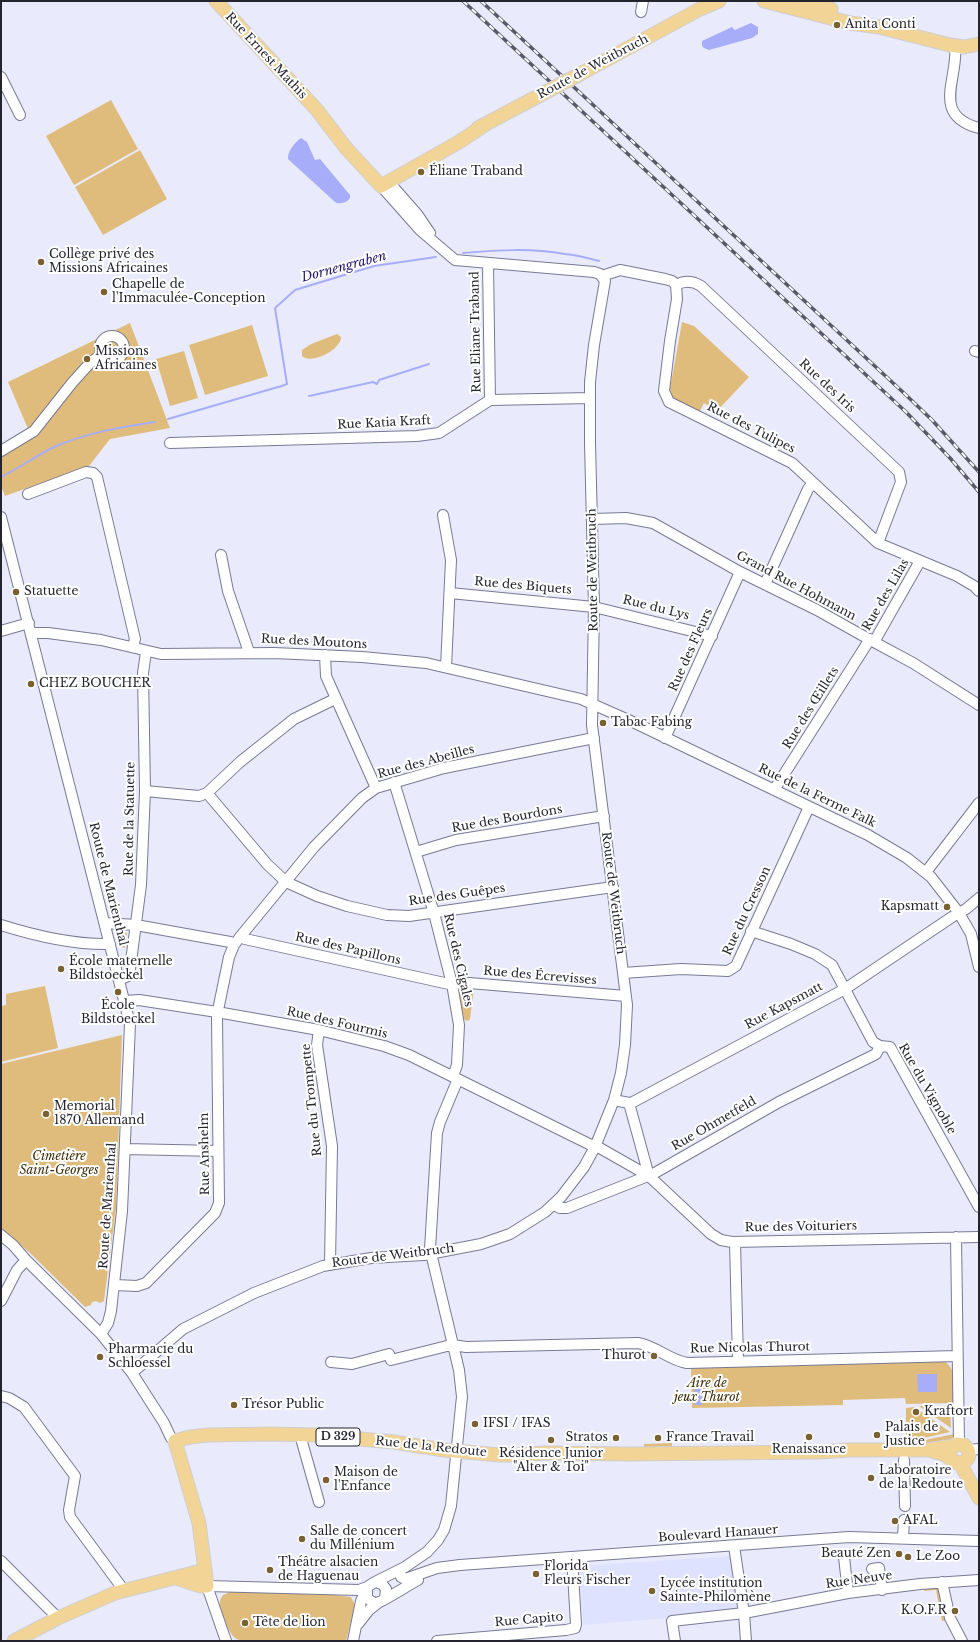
<!DOCTYPE html>
<meta charset="utf-8">
<style>
body{margin:0}
#map{position:relative;width:980px;height:1642px;overflow:hidden;background:#e9ebfc;font-family:"Libre Baskerville",serif}
canvas{display:block}
.frame{position:absolute;inset:0;border:2px solid #23242e;pointer-events:none}
</style>
<div id="map">
<canvas width="980" height="1642"></canvas>
<div class="frame"></div>
</div>
<script>
const context = document.querySelector('canvas').getContext('2d');
context.lineJoin = 'round';
function fillPath(path, color) {
  context.fillStyle = color;
  context.fill(path, 'evenodd');
}
function strokePath(path, color, width, dash) {
  context.strokeStyle = color;
  context.lineWidth = width;
  context.lineCap = dash ? 'butt' : 'round';
  context.setLineDash(dash || []);
  context.stroke(path);
}
function write(font, color, halo, rows, align = 'center') {
  context.font = font + ' "Libre Baskerville",serif';
  context.lineWidth = 4;
  context.setLineDash([]);
  context.textBaseline = 'middle';
  context.strokeStyle = halo;
  context.fillStyle = color;
  for (const [text, x, y, turn = 0] of rows) {
    context.save();
    context.translate(x, y);
    context.rotate((+turn || 0) * Math.PI / 180);
    context.textAlign = isNaN(turn) ? turn : align;
    if (halo) context.strokeText(text, 0, 0);
    context.fillText(text, 0, 0);
    context.restore();
  }
}
fillPath(new Path2D(`
 M731,1556L738,1609L693,1616L583,1625L579,1566Z`), '#dee2fe');
fillPath(new Path2D(`
 M111,100L138,149L74,185L46,136Z
 M140,150L167,199L103,235L75,187Z
 M682,322L694,326L749,377L717,411L704,403L699,413L673,399L670,389Z
 M130,323L170,428L110,439L89,466L5,496L1,486V456L32,438L8,382Z
 M252,325L268,376L205,395L189,345Z
 M337,334L341,337C341,350 311,365 302,356V350L311,344Z
 M184,351L198,398L170,406L156,359Z
 M118,931L127,933L125,948L122,947L120,943Z
 M45,986L58,1048L1,1062V1006L6,1005V994Z
 M465,988H474L470,1019L468,1021L465,1020L464,1018L459,995V992Z
 M122,1035L116,1207L104,1301L100,1303L96,1301L92,1302L91,1305L85,1307L30,1253L1,1228V1064Z
 M943,1361C958,1367 954,1389 954,1403L906,1404L905,1398L843,1400V1405L692,1408L691,1366Z
 M919,1406H950L951,1428Z
 M915,1407L950,1432L906,1442V1408Z
 M954,1434V1438L947,1444H906Z
 M672,1443V1448L644,1449V1444Z
 M936,1588L939,1589L947,1620L942,1621L936,1590L924,1591V1589Z
 M230,1592L334,1595L351,1597L355,1605L346,1641H244C239,1640 235,1639 232,1635C228,1629 218,1608 220,1601C220,1599 222,1597 223,1595Z`), '#dfbc7b');
fillPath(new Path2D(`
 M751,23L758,27V34L752,38L709,50L704,48L702,46V41L732,27L735,30Z
 M301,138L307,142L315,160L320,159L350,195V198C348,202 340,205 335,202L288,159C287,152 295,142 301,138Z
 M917,1374H937V1392H918Z
 M694,1380H702V1405H695Z`), '#a7adf8');
strokePath(new Path2D(`
 M463,253C497,250 532,248 565,254C577,255 588,258 599,261
 M284,300L295,290L374,266L436,257
 M279,387L287,384L275,308L284,300
 M309,396L373,382L377,384L379,380L429,364
 M168,419L278,387
 M1,477C19,468 36,456 54,447C86,433 121,427 155,422`), '#a7adf8', 2);
const minor = new Path2D(`
 M641,12L643,1
 M955,46C959,78 930,115 979,128
 M1,77L20,115
 M388,181L417,214L430,233
 M488,264L490,400
 M602,276L620,270L665,279L672,281L676,285L677,299L670,341L664,391L669,402L792,463L878,543L957,576L974,586L979,591
 M676,285C685,280 693,281 701,286L899,472L901,482L878,543
 M100 348a12 12 0 1 1 24 0a12 12 0 1 1-24 0Z
 M975,351L979,352
 M170,443L417,436L439,433L490,400L590,398
 M1,451L34,431L72,383L90,363L102,354
 M28,494L86,472L93,473L97,477L135,639L133,647
 M443,515L451,560L446,667
 M1,517L130,1024L122,1211L111,1311L108,1323L101,1334
 M592,519L626,518L653,523L740,572L817,610L874,642L913,663L979,705
 M221,555L228,591L249,652
 M765,584L808,489L813,483
 M450,593L594,607L712,636
 M1,631L29,623
 M31,633H48L101,640L161,654L274,653L362,657L426,663L581,699L633,722L868,835L907,858L931,877L959,913L971,934L979,967
 M874,642L920,561
 M325,655L326,676L376,788
 M665,738L740,572
 M394,782L434,913L452,984L459,1025L457,1065L453,1076
 M774,790L870,639
 M145,791L199,796L207,793L240,762L294,719L335,699
 M207,793L267,864L286,882L317,896L347,906L387,915L409,916L613,887
 M416,852L456,840L604,816
 M926,872L979,803
 M105,923L136,925L230,942L234,945
 M1,925C36,936 73,945 110,944
 M751,931L791,944L815,954L832,965L873,1042L880,1046L890,1047L979,1207
 M240,937L245,939L449,984L469,983L626,996
 M623,973L681,969L728,971L736,966L809,807
 M119,980L128,976L130,969L141,885L145,791L143,673L146,652
 M125,1001L139,1000L217,1012L319,1030L384,1046L409,1055L595,1147H598L649,1176L711,1234L721,1240L732,1242L979,1237
 M319,1030L317,1045L332,1146L330,1264
 M614,1100L629,1103L633,1102L845,989L952,917L966,909L979,898
 M629,1103L649,1176
 M125,1149L218,1151
 M554,1205L560,1208H567L653,1174L779,1102L876,1054L880,1046
 M1,1235L13,1245L26,1260L101,1334L132,1373L164,1423L171,1438L175,1441
 M956,1237L959,1444
 M735,1242L738,1361
 M115,1285L137,1286L146,1283L215,1213L219,1203L217,1015L229,957L234,945L240,937L314,847L362,798L376,788L444,768L594,738
 M1,1301L17,1270L26,1260
 M331,1362L352,1364L389,1354L391,1360L447,1346L453,1345L466,1347L638,1343C656,1346 669,1360 687,1363L957,1356
 M132,1373L183,1329L254,1293L323,1266L371,1258L424,1255L481,1244L510,1234L545,1212L561,1197L584,1167L595,1147L614,1100L621,1073L625,1045L627,1005L592,725L594,607L590,443V382L594,345L605,281L600,274L594,272L455,260L420,230L381,186
 M1,1396L9,1398L24,1407L75,1476L69,1510L70,1517L120,1585L122,1591
 M302,1435V1442L319,1502
 M969,1450L979,1449
 M904,1460L905,1506
 M903,1538L904,1520
 M734,1546L744,1613L746,1641
 M844,1557L848,1593
 M1,1561L58,1618
 M872,1569L879,1568L882,1590
 M400,1571L401,1577L405,1579L437,1568L460,1565L849,1537L979,1541
 M375,1582L405,1567L427,1552L438,1540L444,1530L451,1506L461,1406L462,1397L459,1370L430,1249L437,1133L440,1122L458,1079
 M942,1582L950,1618L962,1641
 M385,1598L386,1589L382,1584L375,1582L367,1587V1597C369,1600 372,1603 377,1603C382,1602 410,1584 418,1580
 M358,1624L369,1610L379,1602
 M226,1641L207,1586L359,1590L367,1587
 M353,1641L361,1601L366,1590
 M437,1641L566,1630L575,1628L576,1624L572,1557
 M675,1641L672,1621L744,1613L848,1593L920,1584L979,1580`);
const major = new Path2D(`
 M216,1L317,110L346,148L381,186L459,142L486,124
 M764,1L850,23L879,27L950,45L964,47L979,44
 M803,1L831,9
 M582,73L700,9L719,1
 M478,128L544,93
 M932,1451L946,1455L954,1462L960,1463C970,1461 972,1452 964,1445L956,1444L950,1450V1458
 M960,1463L979,1498
 M176,1578L200,1586H207L199,1523L175,1441L190,1437L208,1435L271,1434L314,1435L394,1442L444,1450L500,1455H517L544,1453L629,1454L820,1452L850,1450H927L953,1446
 M14,1641L58,1618L115,1593L205,1570`);
strokePath(minor, '#777a93', 12);
strokePath(major, '#cfcfd1', 15);
strokePath(minor, '#fff', 10);
strokePath(major, '#f2d497', 13);
const rail = new Path2D(`
 M463,1L906,412L950,458L979,492
 M481,1L906,395L932,420L979,472`);
strokePath(rail, '#585a66', 3.5);
strokePath(rail, '#fff', 2, [6]);
const majorBridge = new Path2D(`
 M544,93L582,73`);
strokePath(majorBridge, '#cfcfd1', 15, []);
strokePath(majorBridge, '#f2d497', 13);
for (const [x, y, r, color] of [
 [837,25,4,"#796131"],
 [421,172,4,"#796131"],
 [41,262,4,"#796131"],
 [104,292,4,"#796131"],
 [87,359,4,"#796131"],
 [16,592,4,"#796131"],
 [31,684,4,"#796131"],
 [603,723,4,"#796131"],
 [947,907,4,"#796131"],
 [61,969,4,"#796131"],
 [118,992,4,"#796131"],
 [46,1114,4,"#796131"],
 [654,1356,4,"#796131"],
 [100,1357,4,"#796131"],
 [234,1405,4,"#796131"],
 [916,1412,4,"#796131"],
 [475,1424,4,"#796131"],
 [877,1435,4,"#796131"],
 [809,1437,4,"#796131"],
 [616,1438,4,"#796131"],
 [658,1438,4,"#796131"],
 [551,1440,4,"#796131"],
 [871,1478,4,"#796131"],
 [326,1480,4,"#796131"],
 [895,1521,4,"#796131"],
 [302,1539,4,"#796131"],
 [899,1554,4,"#796131"],
 [908,1557,4,"#796131"],
 [270,1570,4,"#796131"],
 [536,1574,4,"#796131"],
 [652,1591,4,"#796131"],
 [955,1611,4,"#796131"],
 [245,1623,4,"#796131"]
]) {
  const dot = new Path2D();
  dot.arc(x, y, r, 0, 2 * Math.PI);
  context.fillStyle = color;
  context.fill(dot);
  strokePath(dot, '#fff', 1.5);
}
for (const [x, y, w] of [
 [338,1437,44]
]) {
  const box = new Path2D();
  box.roundRect(x - w / 2, y - 9, w, 18, 3);
  context.fillStyle = '#fff';
  context.fill(box);
  strokePath(box, '#23242e', 1);
}
write('bold 11px', '#23242e', null, [
 ["D 329",338,1437]
]);
write('12px', '#23242e', '#fff', [
 ["Anita Conti",845,25],
 ["Éliane Traband",429,172],
 ["Collège privé des",49,255],
 ["Missions Africaines",49,269],
 ["Chapelle de",112,285],
 ["l'Immaculée-Conception",112,299],
 ["Missions",95,352],
 ["Africaines",95,366],
 ["Statuette",24,592],
 ["CHEZ BOUCHER",39,684],
 ["Tabac Fabing",611,723],
 ["Kapsmatt",939,907,"right"],
 ["École maternelle",69,962],
 ["Bildstoeckel",69,976],
 ["École",118,1006,"center"],
 ["Bildstoeckel",118,1020,"center"],
 ["Memorial",54,1107],
 ["1870 Allemand",54,1121],
 ["Pharmacie du",108,1350],
 ["Schloessel",108,1364],
 ["Thurot",646,1356,"right"],
 ["Trésor Public",242,1405],
 ["Kraftort",924,1412],
 ["IFSI / IFAS",483,1424],
 ["Palais de",885,1428],
 ["Justice",885,1442],
 ["Stratos",608,1438,"right"],
 ["France Travail",666,1438],
 ["Renaissance",809,1450,"center"],
 ["Résidence Junior",551,1454,"center"],
 ["\"Alter & Toi\"",551,1468,"center"],
 ["Laboratoire",879,1471],
 ["de la Redoute",879,1485],
 ["Maison de",334,1473],
 ["l'Enfance",334,1487],
 ["AFAL",903,1521],
 ["Salle de concert",310,1532],
 ["du Millénium",310,1546],
 ["Beauté Zen",891,1554,"right"],
 ["Le Zoo",916,1557],
 ["Théâtre alsacien",278,1563],
 ["de Haguenau",278,1577],
 ["Florida",544,1567],
 ["Fleurs Fischer",544,1581],
 ["Lycée institution",660,1584],
 ["Sainte-Philomène",660,1598],
 ["K.O.F.R",947,1611,"right"],
 ["Tête de lion",253,1623]
], 'left');
write('12px', '#23242e', '#fff', [
 ["Rue Ernest Mathis",266,56,47],
 ["Route de Weitbruch",593,67,-28],
 ["Rue Eliane Traband",476,332,-91],
 ["Rue des Iris",827,386,43],
 ["Rue Katia Kraft",384,423,-3],
 ["Rue des Tulipes",751,428,27],
 ["Route de Weitbruch",593,570,-91],
 ["Rue des Biquets",523,586,5],
 ["Grand Rue Hohmann",796,586,28],
 ["Rue des Lilas",886,595,-60],
 ["Rue du Lys",656,608,14],
 ["Rue des Moutons",314,642,3],
 ["Rue des Fleurs",691,650,-66],
 ["Rue des Œillets",811,708,-58],
 ["Rue des Abeilles",426,762,-15],
 ["Rue de la Ferme Falk",817,796,26],
 ["Rue de la Statuette",130,819,-89],
 ["Rue des Bourdons",507,819,-10],
 ["Route de Marienthal",108,884,76],
 ["Route de Weitbruch",613,893,83],
 ["Rue des Guêpes",457,895,-8],
 ["Rue du Cresson",747,911,-65],
 ["Rue des Papillons",348,949,13],
 ["Rue des Cigales",458,960,77],
 ["Rue des Écrevisses",540,976,5],
 ["Rue Kapsmatt",784,1006,-28],
 ["Rue des Fourmis",337,1023,13],
 ["Rue du Vignoble",927,1089,60],
 ["Rue du Trompette",312,1100,-96],
 ["Rue Ohmetfeld",714,1124,-30],
 ["Rue Anshelm",205,1154,-91],
 ["Route de Marienthal",108,1206,-86],
 ["Rue des Voituriers",801,1227,-1],
 ["Route de Weitbruch",393,1256,-7],
 ["Rue Nicolas Thurot",750,1348,-1],
 ["Rue de la Redoute",431,1447,6],
 ["Boulevard Hanauer",718,1534,-4],
 ["Rue Neuve",859,1580,-8],
 ["Rue Capito",529,1620,-5]
]);
write('italic 12px', '#3d2c08', '#fff', [
 ["Cimetière",59,1157],
 ["Saint-Georges",59,1171],
 ["Aire de",707,1384],
 ["jeux Thurot",707,1398]
]);
write('italic 13px', '#23166b', '#fff', [
 ["Dornengraben",344,267,-15]
]);
</script>
